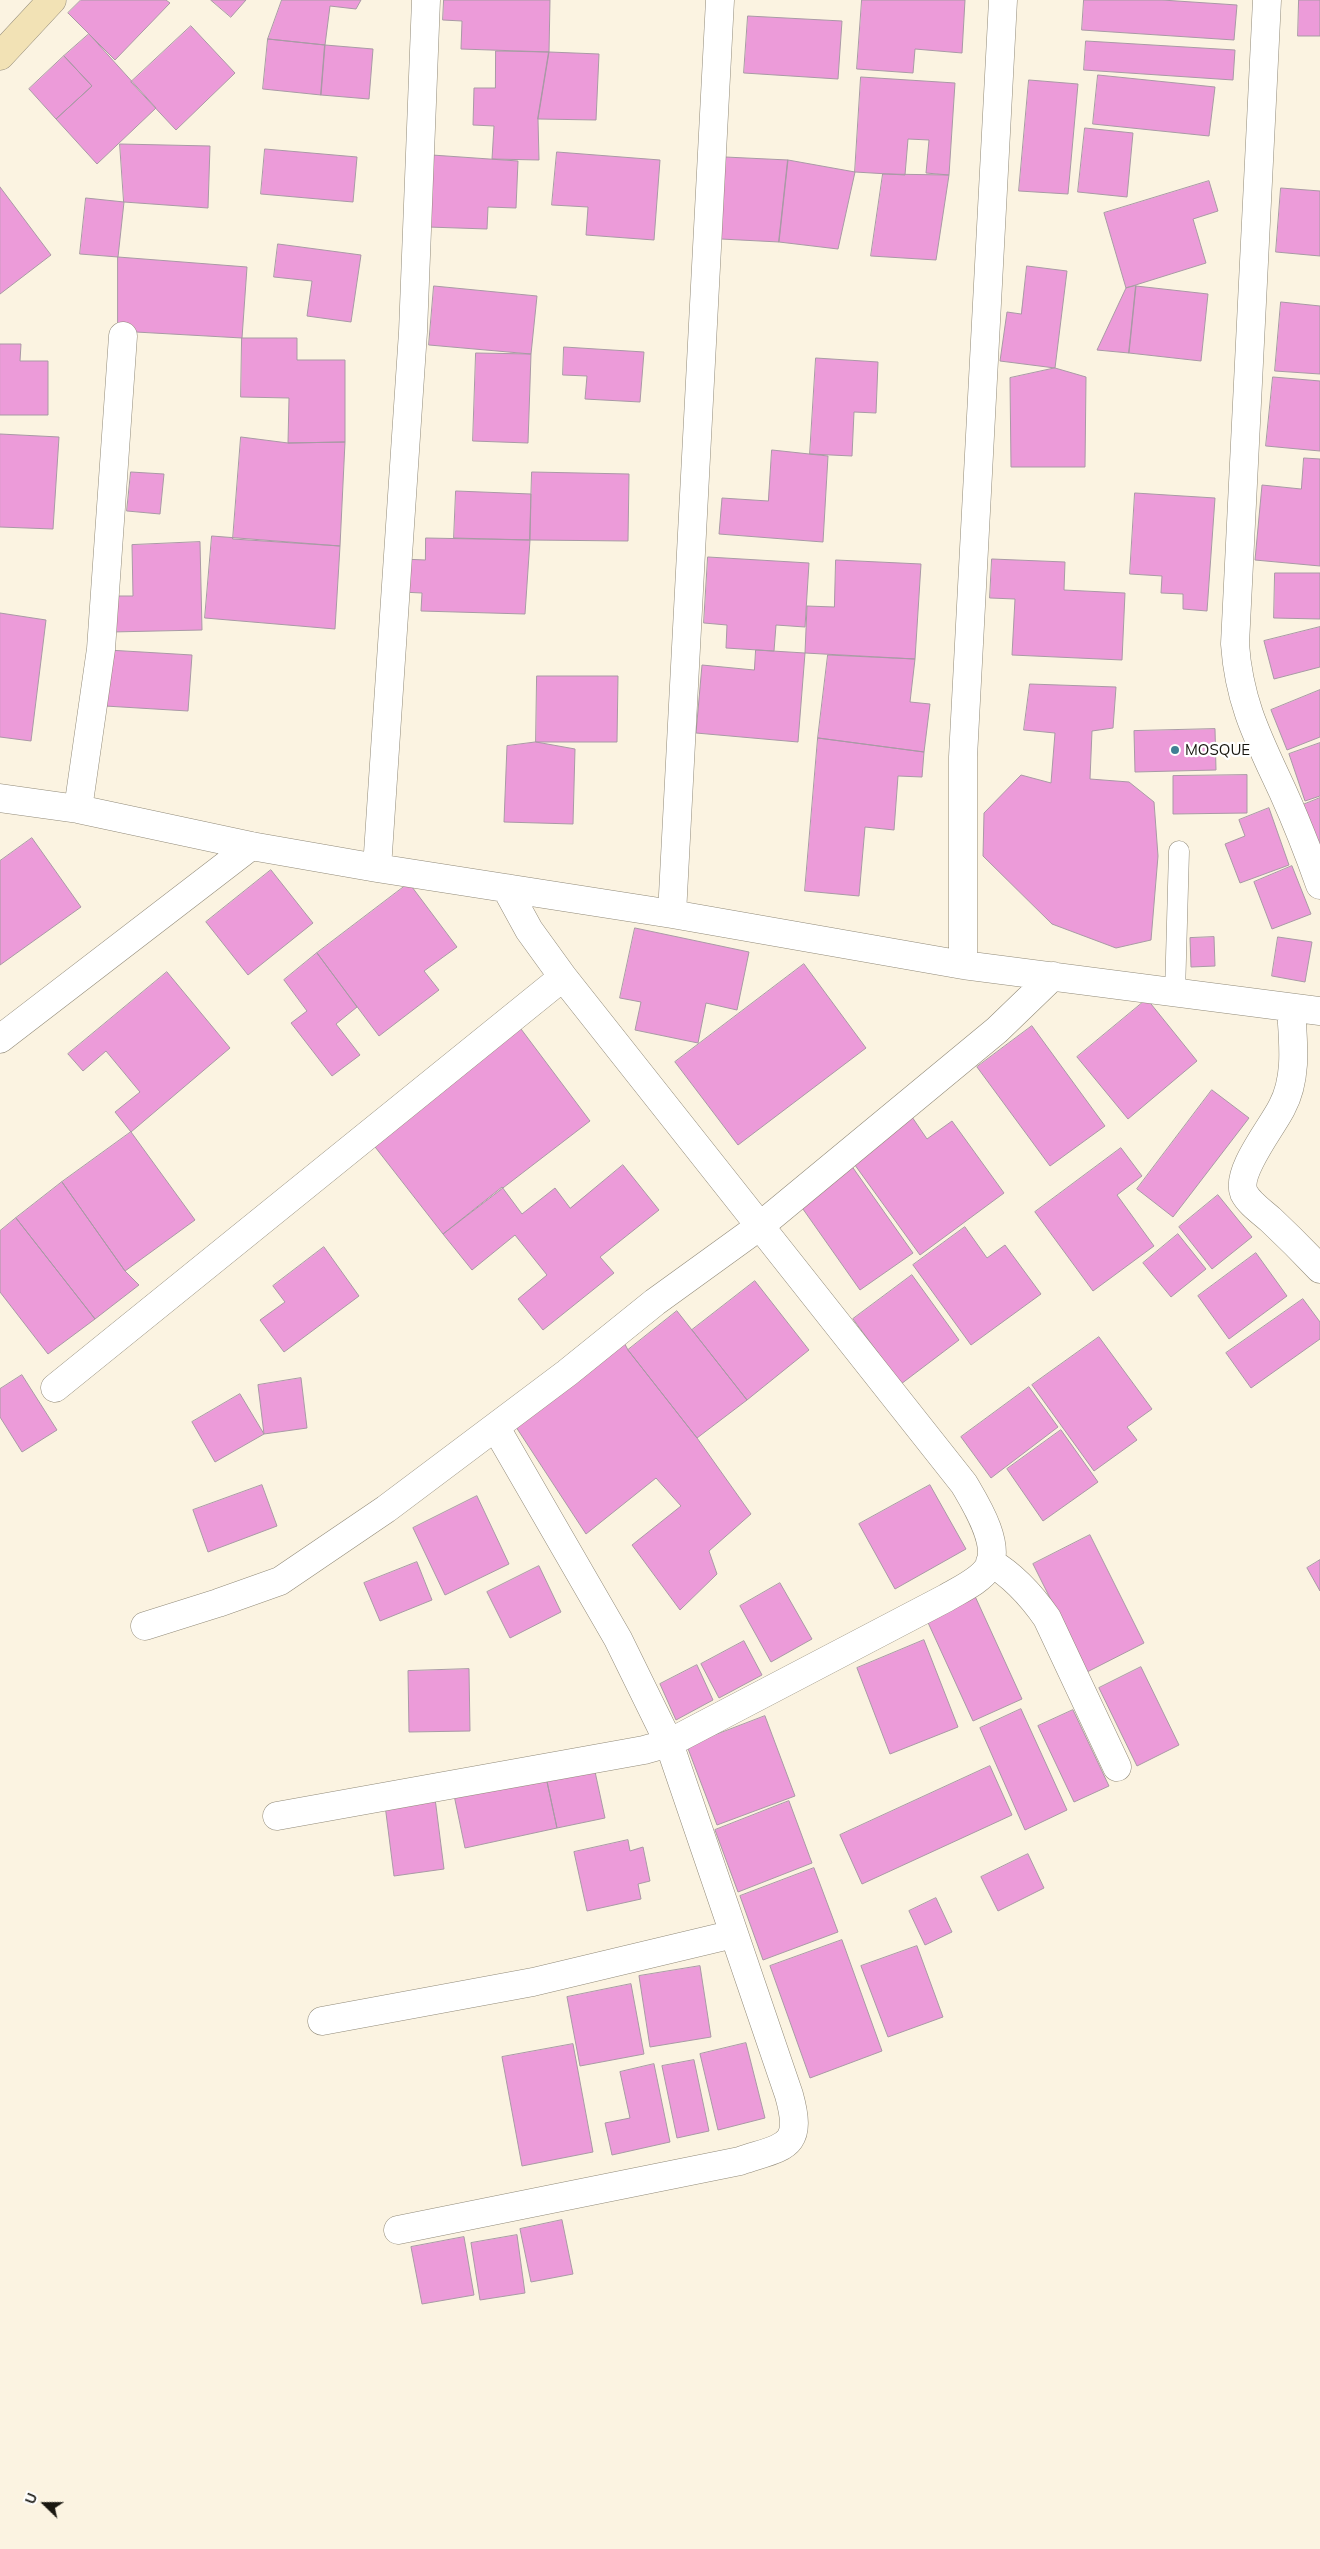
<!DOCTYPE html>
<style>
body{margin:0}
#map{position:relative;width:1320px;height:2549px;overflow:hidden;background:#fbf3e1;font-family:Mulish,sans-serif}
canvas{display:block}
.north{position:absolute;left:20px;top:2479px;width:50px;height:50px;-webkit-text-stroke:4px #fff;paint-order:stroke;rotate:292deg;font-size:14px;font-weight:700;line-height:20px;text-align:center;color:#191710}
.north::after{content:'';display:block;margin:auto;width:18px;height:22px;background:#191710;clip-path:polygon(50% 0,100% 100%,50% 72%,0 100%)}
</style>
<div id="map">
<canvas width="1320" height="2549"></canvas>
<div class="north">U</div>
</div>
<script>
const context = document.querySelector('canvas').getContext('2d');
context.lineJoin = 'round';
function fillPath(path, color) {
  context.fillStyle = color;
  context.fill(path, 'evenodd');
}
function strokePath(path, color, width, dash) {
  context.strokeStyle = color;
  context.lineWidth = width;
  context.lineCap = dash ? 'butt' : 'round';
  context.setLineDash(dash || []);
  context.stroke(path);
}
function write(font, color, halo, rows, align = 'center') {
  context.font = font + ' Mulish,sans-serif';
  context.lineWidth = 4.5;
  context.setLineDash([]);
  context.textBaseline = 'middle';
  context.strokeStyle = halo;
  context.fillStyle = color;
  for (const [text, x, y, turn = 0] of rows) {
    context.save();
    context.translate(x, y);
    context.rotate((+turn || 0) * Math.PI / 180);
    context.textAlign = isNaN(turn) ? turn : align;
    if (halo) context.strokeText(text, 0, 0);
    context.fillText(text, 0, 0);
    context.restore();
  }
}
const building = new Path2D(`
 M81,0H166L170,3L115,60L68,13Z
 M211,0H246L231,17Z
 M282,0H361L356,9L330,6L325,45L268,39Z
 M444,0H550L549,52L461,49L462,21L443,20Z
 M862,0H965L962,53L915,49L913,73L857,69Z
 M1084,0H1162L1237,5L1234,40L1082,30Z
 M1299,0H1320V36H1298Z
 M748,16L842,21L838,79L744,73Z
 M191,26L235,73L176,130L131,82Z
 M89,34L156,108L97,164L56,119L92,86L64,56Z
 M268,39L325,45L321,95L263,89Z
 M1086,41L1235,50L1233,80L1084,70Z
 M325,45L373,49L369,99L321,95Z
 M496,51L549,52L538,119L539,160L492,159L494,126L473,125L474,88H495Z
 M549,52L599,54L596,120L538,119Z
 M64,56L92,86L56,119L29,89Z
 M1098,75L1215,87L1209,136L1093,124Z
 M861,77L955,83L949,175L926,173L929,140L908,139L905,175L855,172Z
 M1029,80L1078,84L1068,194L1019,191Z
 M1085,128L1133,133L1127,197L1078,192Z
 M120,144L210,146L208,208L124,202Z
 M265,149L357,157L353,202L261,194Z
 M557,152L660,160L654,240L586,235L588,207L552,205Z
 M432,155L518,161L516,208L488,207L487,229L428,227Z
 M725,157L788,160L779,242L721,239Z
 M788,160L855,172L838,249L779,242Z
 M883,174L949,175L936,260L871,256Z
 M1209,181L1218,211L1193,219L1206,263L1126,288L1104,213Z
 M0,187L51,255L0,294Z
 M1281,188L1320,191V256L1276,252Z
 M86,198L124,202L118,257L80,254Z
 M278,244L361,255L351,322L307,316L312,281L274,277Z
 M118,257L247,267L242,338L118,331Z
 M1027,266L1067,271L1055,368L1000,361L1007,312L1021,314Z
 M434,286L537,296L531,354L429,345Z
 M1136,286L1208,294L1201,361L1129,353Z
 M1136,286L1129,353L1097,350L1126,288Z
 M1281,302L1320,306V374L1275,371Z
 M242,338H297V360H345V442L288,443L289,398L241,397Z
 M0,344H21L20,361H48V415H0Z
 M564,347L644,352L640,402L585,399L587,376L563,375Z
 M476,353L531,354L528,443L473,441Z
 M816,358L878,362L876,413L854,412L852,456L810,454Z
 M1055,368L1086,377L1085,467H1011L1010,378Z
 M1273,377L1320,381V451L1266,446Z
 M0,434L59,437L53,529L0,527Z
 M241,437L288,443L345,442L340,546L233,539Z
 M772,450L828,456L823,542L719,534L722,498L768,501Z
 M1304,458L1320,459V566L1255,560L1262,485L1301,489Z
 M131,472L164,474L160,514L127,511Z
 M532,472L629,474L628,541L530,540Z
 M456,491L531,494L530,540L454,538Z
 M1135,493L1215,498L1207,611L1183,609V594L1161,593L1162,576L1130,574Z
 M212,536L340,546L335,629L205,618Z
 M426,538L530,540L525,614L421,611L422,593L401,592L403,559L425,560Z
 M200,542L202,630L111,632L110,596H133L132,545Z
 M708,557L809,563L805,627L776,625L774,651L726,648L727,625L704,623Z
 M992,559L1065,562L1064,590L1125,593L1122,660L1012,655L1015,599L990,598Z
 M836,560L921,564L915,659L805,653L807,606L834,607Z
 M1275,573H1320V619L1274,618Z
 M0,613L46,620L31,741L0,737Z
 M1320,627V667L1274,679L1264,641Z
 M108,650L192,655L188,711L105,706Z
 M756,650L805,653L798,742L696,733L702,665L754,670Z
 M828,655L915,659L910,702L930,704L924,752L818,738Z
 M537,676H618L617,742H536Z
 M1030,684L1116,687L1113,728L1092,731L1090,779L1129,782L1154,802L1158,856L1151,940L1116,948L1052,924L983,856L984,813L1021,775L1051,783L1055,733L1024,730Z
 M1320,690V737L1287,750L1271,710Z
 M1215,729L1216,770L1135,772L1134,731Z
 M818,738L924,752L922,777L898,776L894,830L865,827L859,896L805,891Z
 M536,742L575,749L573,824L504,822L507,746Z
 M1320,743V796L1305,801L1289,754Z
 M1247,775V813L1173,814V776Z
 M1320,798V856L1300,806Z
 M1269,808L1289,865L1240,883L1225,844L1245,836L1239,820Z
 M32,838L81,907L0,965V861Z
 M1292,866L1311,914L1272,929L1254,882Z
 M271,870L313,923L248,975L206,922Z
 M409,883L457,947L424,971L439,990L379,1036L317,953Z
 M635,928L749,952L737,1010L706,1003L698,1043L635,1030L641,1002L620,998Z
 M1214,937L1215,966L1191,967L1190,938Z
 M1278,937L1312,942L1305,982L1272,976Z
 M317,953L357,1007L336,1024L360,1055L332,1076L291,1023L307,1011L284,980Z
 M804,964L866,1048L738,1145L675,1062Z
 M167,972L230,1048L131,1132L115,1112L140,1092L106,1051L83,1071L68,1054Z
 M1147,999L1197,1061L1128,1119L1077,1057Z
 M1032,1026L1105,1126L1050,1166L977,1067Z
 M521,1029L590,1121L443,1234L372,1143Z
 M1212,1090L1249,1118L1173,1217L1137,1189Z
 M912,1117L927,1139L952,1121L1004,1193L920,1255L852,1161Z
 M131,1132L195,1220L125,1271L62,1182Z
 M1121,1148L1142,1176L1117,1195L1154,1246L1093,1291L1035,1212Z
 M623,1165L659,1210L600,1257L614,1273L543,1330L518,1299L547,1275L515,1235L472,1270L443,1234L502,1187L522,1214L555,1188L570,1208Z
 M851,1165L913,1253L860,1290L798,1202Z
 M62,1182L125,1271L139,1285L95,1319L16,1218Z
 M1218,1195L1252,1237L1212,1269L1179,1227Z
 M16,1218L95,1319L48,1354L0,1292V1231Z
 M965,1227L987,1258L1005,1245L1041,1294L971,1345L913,1265Z
 M1178,1234L1206,1269L1171,1297L1143,1263Z
 M324,1247L359,1296L284,1352L260,1320L285,1302L273,1286Z
 M1256,1253L1287,1296L1229,1339L1198,1296Z
 M912,1275L959,1340L901,1384L853,1319Z
 M755,1281L809,1350L747,1400L692,1330Z
 M1303,1299L1320,1322V1339L1251,1388L1226,1353Z
 M677,1311L747,1400L697,1438L628,1350Z
 M620,1335L628,1350L697,1438L751,1514L709,1551L717,1574L680,1610L632,1545L681,1506L656,1478L586,1534L516,1427Z
 M1099,1337L1152,1409L1127,1427L1137,1440L1094,1471L1032,1385Z
 M22,1375L57,1430L22,1452L0,1417V1389Z
 M301,1378L307,1428L264,1434L258,1385Z
 M1029,1387L1058,1427L991,1478L961,1437Z
 M240,1394L264,1434L215,1462L192,1422Z
 M1061,1430L1098,1482L1043,1521L1007,1469Z
 M262,1485L277,1526L208,1552L193,1510Z
 M930,1485L966,1549L895,1589L859,1524Z
 M477,1496L509,1564L445,1595L413,1528Z
 M1090,1535L1144,1643L1087,1672L1033,1564Z
 M1320,1560V1591L1307,1568Z
 M417,1562L432,1600L380,1621L364,1583Z
 M539,1566L561,1612L510,1638L487,1592Z
 M780,1583L812,1639L771,1662L740,1606Z
 M974,1594L1022,1699L973,1721L925,1616Z
 M924,1640L958,1727L890,1754L857,1668Z
 M744,1641L762,1675L719,1698L701,1664Z
 M697,1665L713,1700L676,1720L660,1684Z
 M1141,1667L1179,1745L1137,1766L1099,1688Z
 M469,1669L470,1731L409,1732L408,1671Z
 M1021,1709L1067,1810L1025,1830L980,1728Z
 M1073,1710L1109,1786L1074,1802L1038,1726Z
 M765,1716L795,1796L717,1825L687,1746Z
 M990,1766L1012,1815L862,1884L840,1835Z
 M594,1767L605,1818L557,1828L546,1777Z
 M546,1777L557,1828L465,1848L454,1795Z
 M435,1798L444,1869L394,1876L385,1805Z
 M789,1801L812,1863L738,1892L715,1830Z
 M628,1840L630,1851L643,1847L650,1881L638,1884L641,1899L587,1911L574,1852Z
 M1028,1854L1044,1888L998,1911L981,1877Z
 M814,1868L838,1932L763,1960L740,1896Z
 M936,1898L952,1932L925,1945L909,1911Z
 M842,1940L882,2051L810,2078L770,1966Z
 M917,1946L943,2017L888,2037L861,1966Z
 M700,1966L711,2037L650,2047L639,1976Z
 M631,1984L644,2054L580,2066L567,1997Z
 M746,2043L765,2118L718,2130L700,2054Z
 M573,2044L593,2152L522,2166L502,2057Z
 M694,2060L709,2131L677,2138L662,2066Z
 M654,2064L670,2142L612,2155L605,2123L630,2118L620,2072Z
 M562,2220L573,2274L531,2282L520,2229Z
 M517,2235L525,2293L480,2300L471,2243Z
 M464,2237L474,2295L422,2304L411,2247Z`);
fillPath(building, '#ec9bd9');
strokePath(building, '#a999a5', 1);
const lane = new Path2D(`
 M1175,993L1179,851`);
const street = new Path2D(`
 M1267,0L1235,644C1239,703 1259,740 1283,792C1297,823 1309,854 1320,885
 M0,798L78,809L251,846L377,868L672,914L963,965L1320,1011
 M78,809L101,649L123,336
 M377,868L413,332L426,0
 M672,914L720,0
 M963,965V757L1003,0
 M1291,1009C1293,1041 1298,1077 1282,1107C1273,1126 1235,1172 1244,1193C1249,1203 1262,1212 1271,1220C1288,1236 1304,1252 1320,1269
 M0,1039L251,846
 M55,1388L563,977
 M990,1562C1014,1576 1031,1595 1047,1618L1117,1767
 M145,1626L218,1603L280,1581L386,1509L567,1373L655,1302L760,1226L997,1030L1053,976
 M277,1816L644,1750L669,1743L946,1598C959,1590 980,1581 988,1568C1002,1545 975,1503 964,1484L563,977L529,930L506,888
 M322,2021L533,1982L734,1934
 M398,2230L740,2161C784,2146 804,2149 789,2095L669,1743L618,1639L496,1428`);
const secondary = new Path2D(`
 M0,56L52,0`);
strokePath(lane, '#918a79', 21);
strokePath(street, '#918a79', 29);
strokePath(secondary, '#918a79', 29);
strokePath(lane, '#fff', 20);
strokePath(street, '#fff', 28);
strokePath(secondary, '#f2e2b5', 28);
for (const [x, y, r, color] of [
 [1175,750,5,"#407f94"]
]) {
  const dot = new Path2D();
  dot.arc(x, y, r, 0, 2 * Math.PI);
  context.fillStyle = color;
  context.fill(dot);
  strokePath(dot, '#fff', 2);
}
write('15px', '#191710', '#fff', [
 ["MOSQUE",1185,750]
], 'left');
</script>
